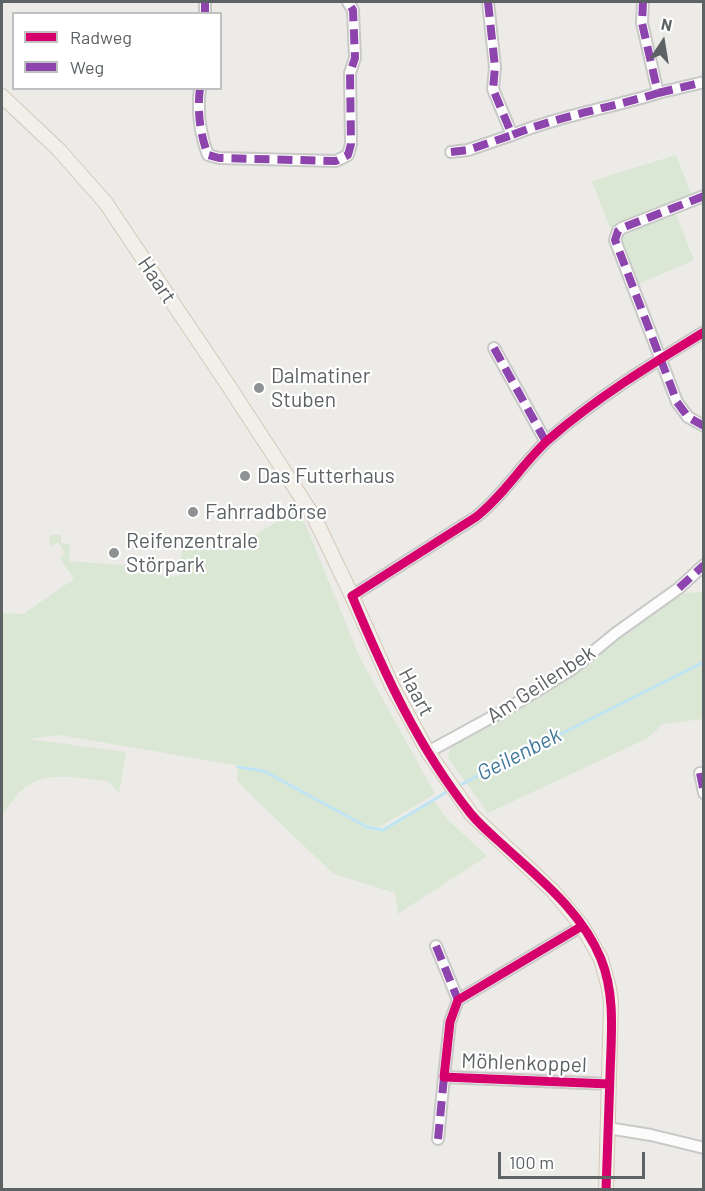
<!DOCTYPE html>
<meta charset="utf-8">
<style>
body{margin:0}
#map{position:relative;width:705px;height:1191px;overflow:hidden;background:#edebe8;font-family:Barlow,sans-serif}
canvas{display:block}
.frame{position:absolute;inset:0;border:3px solid #5d6265;pointer-events:none}
.legend{position:absolute;left:12px;top:12px;width:210px;height:78px;box-sizing:border-box;background:#fff;border:2px solid #bec0c1;margin:0;padding:8px 10px;list-style:none;font-size:18px;color:#5d6265}
.legend li{display:flex;align-items:center;gap:12px;height:30px}
.legend b{width:30px;border:2px solid #bec0c1}
.north{position:absolute;left:633px;top:12px;width:60px;height:60px;-webkit-text-stroke:4px #fff;paint-order:stroke;rotate:12deg;font-size:16px;font-weight:700;line-height:24px;text-align:center;color:#5d6265}
.north::after{content:'';display:block;margin:auto;width:21px;height:27px;background:#5d6265;clip-path:polygon(50% 0,100% 100%,50% 72%,0 100%)}
.scale{position:absolute;left:498px;top:1152px;width:147px;height:27px;box-sizing:border-box;border:3px solid #5d6265;border-top:0;padding-left:8px;font-size:18px;line-height:21px;white-space:nowrap;color:#5d6265;-webkit-text-stroke:4px #fff;paint-order:stroke}
</style>
<div id="map">
<canvas width="705" height="1191"></canvas>
<div class="frame"></div>
<ul class="legend">
<li><b style="height:8px;background:#d6006c"></b>Radweg</li>
<li><b style="height:8px;background:#8e44ad"></b>Weg</li>
</ul>
<div class="north">N</div>
<div class="scale">100 m</div>
</div>
<script>
const context = document.querySelector('canvas').getContext('2d');
context.lineJoin = 'round';
function fillPath(path, color) {
  context.fillStyle = color;
  context.fill(path, 'evenodd');
}
function strokePath(path, color, width, dash) {
  context.strokeStyle = color;
  context.lineWidth = width;
  context.lineCap = dash ? 'butt' : 'round';
  context.setLineDash(dash || []);
  context.stroke(path);
}
function write(font, color, halo, rows, align = 'center') {
  context.font = font + ' Barlow,sans-serif';
  context.lineWidth = 4.5;
  context.setLineDash([]);
  context.textBaseline = 'middle';
  context.strokeStyle = halo;
  context.fillStyle = color;
  for (const [text, x, y, turn = 0] of rows) {
    context.save();
    context.translate(x, y);
    context.rotate((+turn || 0) * Math.PI / 180);
    context.textAlign = isNaN(turn) ? turn : align;
    if (halo) context.strokeText(text, 0, 0);
    context.fillText(text, 0, 0);
    context.restore();
  }
}
fillPath(new Path2D(`
 M676,155L692,196L610,228L592,181Z
 M675,212L694,260L636,285L619,240L622,233Z
 M296,510L305,523L359,656L435,794L379,827L366,825L264,770L60,735L28,739L126,752L119,793L107,781C82,779 44,769 23,789C15,796 9,806 2,815V613L23,614L74,579L60,558L65,553L58,542L51,546L49,542V537L53,535H61V543L70,544L69,561L157,568V575L179,577L182,549L246,547V537L255,535Z
 M703,592V719L663,724L648,738L488,813L448,758L450,748L568,677L657,609L686,593Z
 M238,767L264,771L367,827L383,829L434,800L446,818L487,856L398,914L395,893L334,874L284,827L237,781Z`), '#d9e7d4');
strokePath(new Path2D(`
 M238,767L264,771L367,827L383,830L450,790
 M456,787L704,662`), '#bfe5f4', 3);
const minor = new Path2D(`
 M488,2L495,67L493,89L512,135C559,116 610,108 658,93L642,23L643,2
 M205,14V2
 M200,88C197,111 200,134 208,155L219,158L336,161L348,155L351,144L350,73L355,58L353,10L348,2
 M658,93L704,82
 M451,152L468,150L512,135
 M704,196L622,228L618,231L615,240L677,402L688,417L704,426
 M494,348L546,442
 M352,596L476,517C504,495 522,464 548,440C596,398 650,365 704,332
 M428,752L512,706L572,669L616,633L679,588L704,565
 M700,773L704,793
 M582,926L458,1000L450,1022L444,1077L609,1084
 M436,946L458,1000
 M608,1128L651,1135L704,1148
 M438,1139L444,1077`);
const major = new Path2D(`
 M2,96L59,150L105,202L228,385L314,517L352,596L392,686L428,752L472,815L553,891L582,926L601,959L609,988L611,1002L606,1190`);
strokePath(minor, '#c9c9c8', 14);
strokePath(major, '#d3c7b8', 16);
strokePath(minor, '#fcfcfc', 10);
strokePath(major, '#f2efe9', 14);
strokePath(new Path2D(`
 M488,2L495,67L493,89L512,135C559,116 610,108 658,93L642,23L643,2
 M205,14V2
 M200,88C197,111 200,134 208,155L219,158L336,161L348,155L351,144L350,73L355,58L353,10L348,2
 M658,93L704,82
 M451,152L468,150L512,135
 M704,196L622,228L618,231L615,240L677,402L688,417L704,426
 M494,348L546,442
 M679,588L704,565
 M700,773L704,793
 M436,946L458,1000
 M438,1139L444,1077`), '#8e44ad', 8, [15, 8]);
strokePath(new Path2D(`
 M582,926L458,1000L450,1022L444,1077L609,1084
 M606,1190C607,1152 609,1114 610,1076C611,1037 616,996 601,959C582,912 540,879 504,846C493,836 481,826 471,814C419,749 384,673 352,596L476,517C504,495 522,464 548,440C596,398 650,365 704,332`), '#d6006c', 9);
for (const [x, y, r, color] of [
 [259,388,6,"#8f9293"],
 [245,476,6,"#8f9293"],
 [193,512,6,"#8f9293"],
 [114,553,6,"#8f9293"]
]) {
  const dot = new Path2D();
  dot.arc(x, y, r, 0, 2 * Math.PI);
  context.fillStyle = color;
  context.fill(dot);
  strokePath(dot, '#fff', 2);
}
write('21px', '#5d6265', '#fff', [
 ["Haart",157,280,56],
 ["Am Geilenbek",541,684,-33],
 ["Haart",416,692,62],
 ["Möhlenkoppel",524,1063,2]
]);
write('21px', '#5d6265', '#fff', [
 ["Dalmatiner",271,376],
 ["Stuben",271,400],
 ["Das Futterhaus",257,476],
 ["Fahrradbörse",205,512],
 ["Reifenzentrale",126,541],
 ["Störpark",126,565]
], 'left');
write('italic 22px', '#437a99', '#fff', [
 ["Geilenbek",519,754,-27]
]);
</script>
